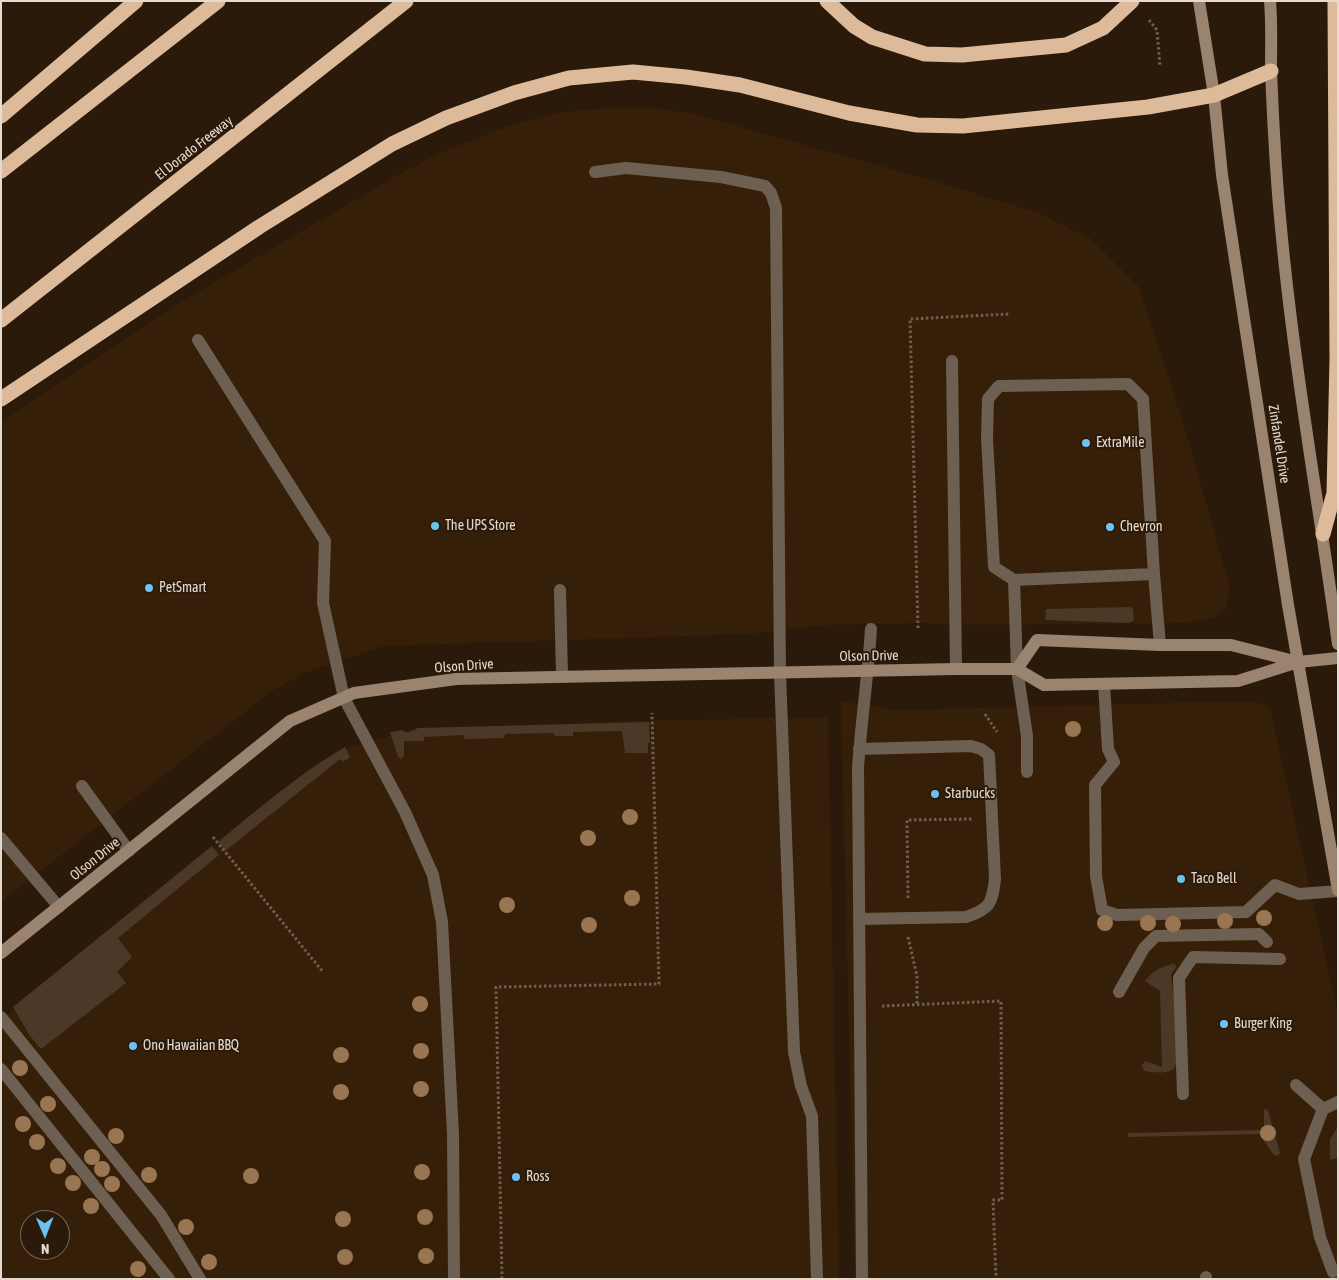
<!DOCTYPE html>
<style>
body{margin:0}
#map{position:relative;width:1339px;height:1280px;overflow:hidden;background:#2b1a09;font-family:"Asap Condensed",sans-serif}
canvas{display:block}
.frame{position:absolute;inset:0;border:2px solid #e5dacf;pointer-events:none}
.north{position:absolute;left:20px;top:1210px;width:50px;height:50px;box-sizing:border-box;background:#2b1a09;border:1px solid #756758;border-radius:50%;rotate:179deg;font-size:14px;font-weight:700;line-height:20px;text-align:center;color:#e5dacf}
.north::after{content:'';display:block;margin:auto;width:18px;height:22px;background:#6cc3f2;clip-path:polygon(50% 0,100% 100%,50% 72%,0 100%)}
</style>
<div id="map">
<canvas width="1339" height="1280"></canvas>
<div class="frame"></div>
<div class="north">N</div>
</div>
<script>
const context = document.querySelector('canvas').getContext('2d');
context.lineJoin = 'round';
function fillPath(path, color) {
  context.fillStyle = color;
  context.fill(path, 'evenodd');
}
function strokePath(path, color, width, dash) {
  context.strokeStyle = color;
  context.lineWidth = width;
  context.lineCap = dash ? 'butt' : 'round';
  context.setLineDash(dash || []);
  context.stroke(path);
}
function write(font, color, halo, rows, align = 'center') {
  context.font = font + ' "Asap Condensed",sans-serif';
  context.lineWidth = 4;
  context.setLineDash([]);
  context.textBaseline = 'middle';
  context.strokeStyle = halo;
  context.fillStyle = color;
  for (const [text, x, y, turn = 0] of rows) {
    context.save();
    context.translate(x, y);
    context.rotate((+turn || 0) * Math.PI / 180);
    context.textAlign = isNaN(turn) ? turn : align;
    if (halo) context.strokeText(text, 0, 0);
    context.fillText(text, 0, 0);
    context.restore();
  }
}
fillPath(new Path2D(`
 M649,107L694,114L927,179L1036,212L1090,238L1139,287L1189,442L1230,588L1226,609L1215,617L1187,623L962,625L923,623L826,625L749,634L384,646L304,673L272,691L1,902V421L191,296L403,172L442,152L514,124L555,113L592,109Z
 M841,701L896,710L1255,701L1270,708L1338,1014V1279H855Z
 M828,717L839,1279H1V1020L325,760L349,748L405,731L633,721ZM30,1220H60V1250H30Z`), '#351f08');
fillPath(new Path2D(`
 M1130,607L1133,609L1134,620L1130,623L1045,620L1046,609Z
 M649,722L650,743H648V753H625L622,731L573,732V736H554V733L505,734L504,738L464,739L463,735L424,737V741H404V756L401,759L398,757L390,732L402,730L407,733L418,728Z
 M345,747L350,757L343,762L340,759L225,851L218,842C258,809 299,774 345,747Z
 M212,846L219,855L118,938L132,957L117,972L126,983L41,1049L30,1036L13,1007Z
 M1172,964H1175L1176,967L1171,975C1173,992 1184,1058 1174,1068C1168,1075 1152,1072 1144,1071L1142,1065L1145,1061L1162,1067L1160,991L1145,981C1153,971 1160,967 1172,964Z
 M1264,1109L1268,1110L1280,1153L1278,1156L1274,1155L1259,1134L1128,1137V1133L1264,1130Z
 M1338,1127V1158L1330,1160V1139Z`), '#4b3826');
strokePath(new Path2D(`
 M1149,20L1157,30L1160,67
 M918,628L910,319L1010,314
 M985,714L997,732
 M213,837L323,972
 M908,898L907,820L972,819
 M908,937L917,976V1004
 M882,1006L1001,1001L1002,1200H993L996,1279
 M502,1279L496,987L659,984L652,713`), '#6e5f50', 3, [2.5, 2.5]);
strokePath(new Path2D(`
 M595,172L626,168L721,177L765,186L771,193L776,208L780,673L794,1052L801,1086L812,1116L817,1279
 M198,340L325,541L323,603L344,698L405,812L433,875L442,922L453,1134L454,1279
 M952,361L956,669
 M1154,574L1143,399L1128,384L999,386L988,399L987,438L994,567L1014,580L1154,574L1160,645
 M1014,580L1017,669L1027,736V772
 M560,590L562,676
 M1104,684L1108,749L1114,762L1095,785L1096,876L1102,910L1117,915L1246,912L1275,885L1299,894L1338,891
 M82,786L129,851
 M1,838L59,907
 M859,919L966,917C990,909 992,904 995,879L989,755L981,749L971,746L859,749
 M1119,992L1144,948L1156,936L1259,934L1267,942
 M1,1017L161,1215L200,1279
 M1,1069L169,1279
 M1296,1085L1323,1109
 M1183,1094L1179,978L1193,957L1280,959
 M1333,1272L1320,1237L1304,1159L1323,1109L1338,1102
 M1206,1277V1279
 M862,1279L858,768C861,722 868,676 871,629`), '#6d5f52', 12);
strokePath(new Path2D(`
 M1199,1L1214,95L1222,175L1288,605L1338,890
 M1270,1C1272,24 1271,47 1271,69C1273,122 1276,176 1281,228C1294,368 1319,505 1338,644
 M1017,669L1037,640L1160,645H1231L1298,662
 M1,953L290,721L354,693L456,679L956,669H1017L1044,685L1238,681L1298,662L1338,658`), '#9a846f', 12);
strokePath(new Path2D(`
 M827,1L854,26L872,37L925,54L962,55L1066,45L1103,28L1132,1
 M1,116L136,1
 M1,171L218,1
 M1,320L406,1
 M1,399L259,227L392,144L446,118L514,93L569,78L633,72L686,77L740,85L849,113L917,125L963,126L1148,107L1214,95L1271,71
 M1323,534L1334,493L1337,359L1335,1`), '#ddba99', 15);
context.fillStyle = '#9a7552';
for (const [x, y] of [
 [1073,729],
 [630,817],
 [588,838],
 [632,898],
 [507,905],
 [1264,918],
 [1225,921],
 [1105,923],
 [1148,923],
 [1173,924],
 [589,925],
 [420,1004],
 [421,1051],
 [341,1055],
 [20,1068],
 [421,1089],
 [341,1092],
 [48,1104],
 [23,1124],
 [1268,1133],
 [116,1136],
 [37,1142],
 [92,1157],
 [58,1166],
 [102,1169],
 [422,1172],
 [149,1175],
 [251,1176],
 [73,1183],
 [112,1184],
 [91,1206],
 [425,1217],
 [343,1219],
 [186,1227],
 [426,1256],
 [345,1257],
 [209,1262],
 [138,1269]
]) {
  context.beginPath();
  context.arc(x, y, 8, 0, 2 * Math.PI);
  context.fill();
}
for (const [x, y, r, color] of [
 [1086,443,5,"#6cc3f2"],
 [435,526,5,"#6cc3f2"],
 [1110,527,5,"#6cc3f2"],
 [149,588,5,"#6cc3f2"],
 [935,794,5,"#6cc3f2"],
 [1181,879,5,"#6cc3f2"],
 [1224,1024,5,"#6cc3f2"],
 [133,1046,5,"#6cc3f2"],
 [516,1177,5,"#6cc3f2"]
]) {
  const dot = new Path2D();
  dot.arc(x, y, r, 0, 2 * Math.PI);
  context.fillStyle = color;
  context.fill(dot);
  strokePath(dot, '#2b1a09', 2);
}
write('14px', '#e5dacf', '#2b1a09', [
 ["El Dorado Freeway",194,148,-38],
 ["Zinfandel Drive",1279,444,81],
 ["Olson Drive",869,656,-1],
 ["Olson Drive",464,666,-4],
 ["Olson Drive",95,859,-39]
]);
write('14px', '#e5dacf', '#2b1a09', [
 ["ExtraMile",1096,443],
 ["The UPS Store",445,526],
 ["Chevron",1120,527],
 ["PetSmart",159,588],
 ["Starbucks",945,794],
 ["Taco Bell",1191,879],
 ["Burger King",1234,1024],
 ["Ono Hawaiian BBQ",143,1046],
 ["Ross",526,1177]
], 'left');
</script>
